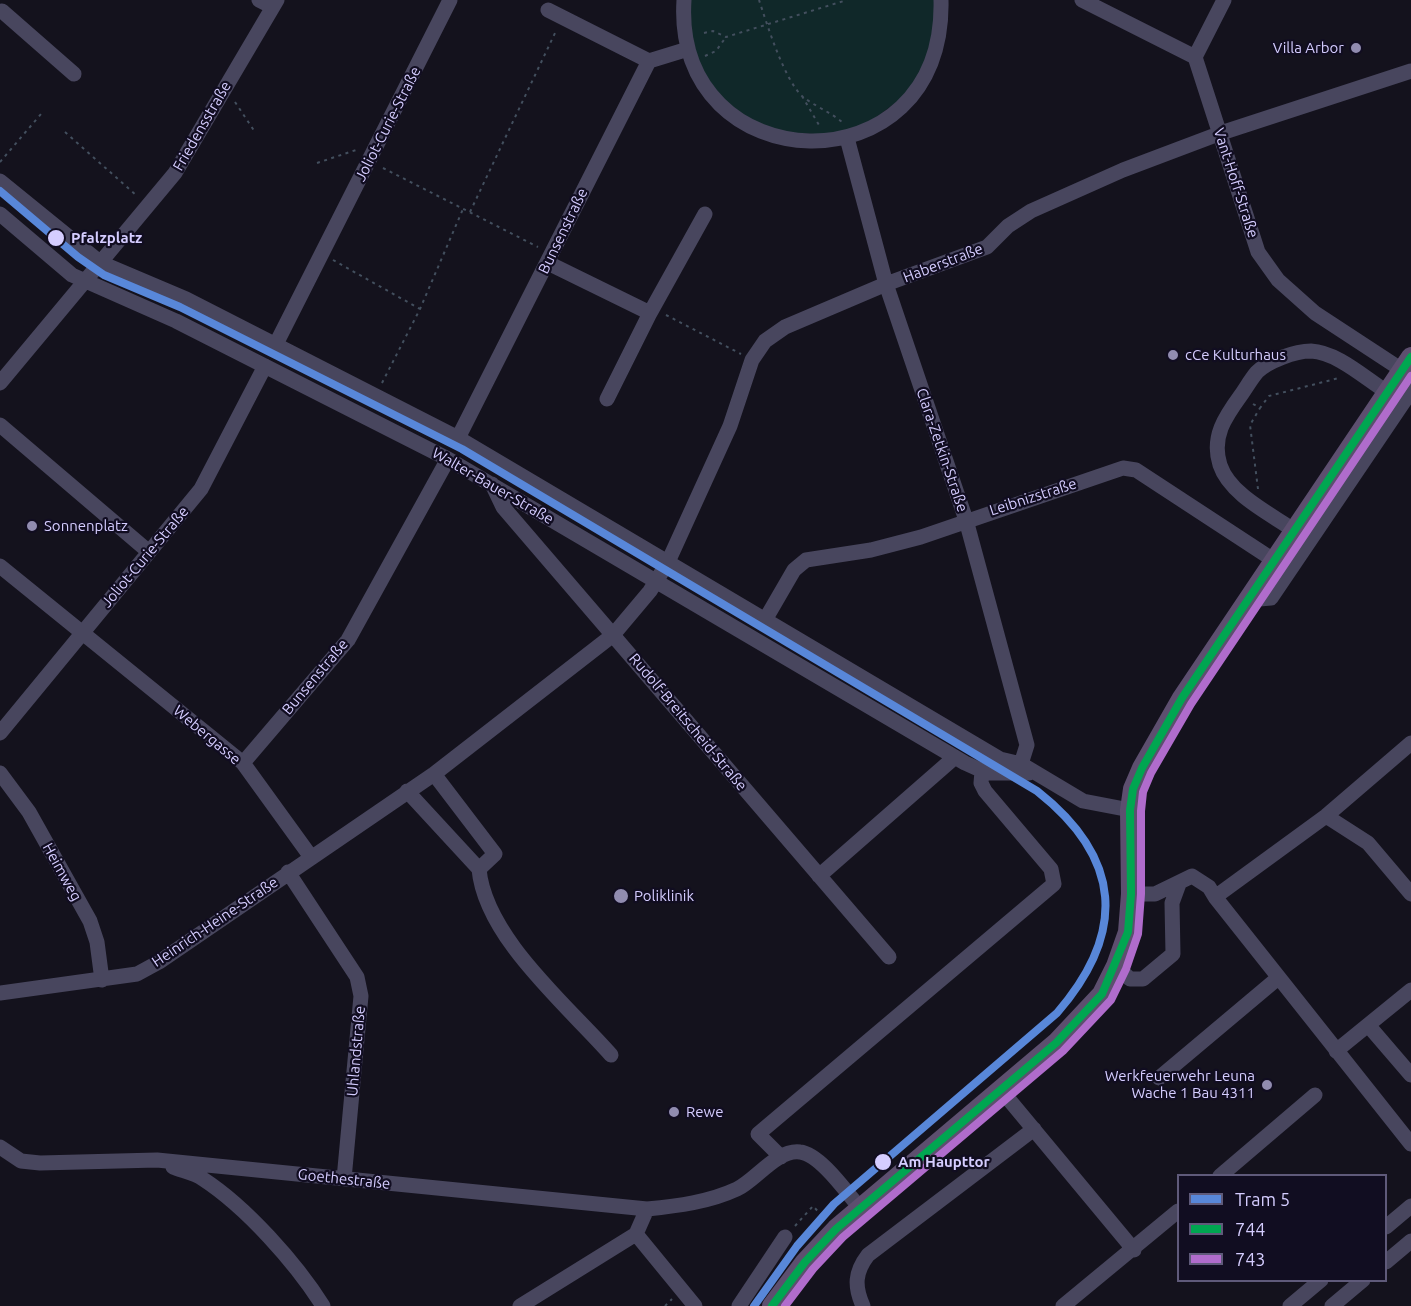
<!DOCTYPE html>
<meta charset="utf-8">
<style>
body{margin:0}
#map{position:relative;width:1411px;height:1306px;overflow:hidden;background:#14121d;font-family:Ubuntu,sans-serif}
canvas{display:block}
.legend{position:absolute;left:1177px;top:1174px;width:210px;height:108px;box-sizing:border-box;background:#110d21;border:2px solid #5f5a7a;margin:0;padding:8px 10px;list-style:none;font-size:18px;color:#d5cdff}
.legend li{display:flex;align-items:center;gap:12px;height:30px}
.legend b{width:30px;border:2px solid #5f5a7a}
</style>
<div id="map">
<canvas width="1411" height="1306"></canvas>
<ul class="legend">
<li><b style="height:8px;background:#5887d9"></b>Tram 5</li>
<li><b style="height:8px;background:#00a651"></b>744</li>
<li><b style="height:8px;background:#b06ccc"></b>743</li>
</ul>
</div>
<script>
const context = document.querySelector('canvas').getContext('2d');
context.lineJoin = 'round';
function fillPath(path, color) {
  context.fillStyle = color;
  context.fill(path, 'evenodd');
}
function strokePath(path, color, width, dash) {
  context.strokeStyle = color;
  context.lineWidth = width;
  context.lineCap = dash ? 'butt' : 'round';
  context.setLineDash(dash || []);
  context.stroke(path);
}
function write(font, color, halo, rows, align = 'center') {
  context.font = font + ' Ubuntu,sans-serif';
  context.lineWidth = 4.5;
  context.setLineDash([]);
  context.textBaseline = 'middle';
  context.strokeStyle = halo;
  context.fillStyle = color;
  for (const [text, x, y, turn = 0] of rows) {
    context.save();
    context.translate(x, y);
    context.rotate((+turn || 0) * Math.PI / 180);
    context.textAlign = isNaN(turn) ? turn : align;
    if (halo) context.strokeText(text, 0, 0);
    context.fillText(text, 0, 0);
    context.restore();
  }
}
fillPath(new Path2D(`
 M684,0H941L922,83L851,136L760,131L703,83Z`), '#102829');
strokePath(new Path2D(`
 M759,0C767,24 784,80 803,97C813,105 830,112 842,122
 M704,33L713,31L726,37L847,0
 M705,56L716,51L726,37
 M802,96L819,125
 M235,102L255,132
 M65,132L137,196
 M0,162L41,114
 M317,163L356,150
 M383,168L538,247
 M470,212L556,31
 M333,260L420,309
 M666,315L741,354
 M382,383L420,309L463,209
 M1253,404L1260,408L1269,396L1339,378
 M1258,489L1250,425L1260,408
 M795,1226L813,1206L823,1217
 M665,1306L672,1299`), '#434f5e', 2, [3, 4.5]);
strokePath(new Path2D(`
 M259,0L273,7
 M684,0C672,183 946,193 941,0
 M1082,0L1195,57L1258,252L1278,280L1315,313L1402,370
 M548,10L649,61
 M2,11L74,74
 M1195,57L1224,0
 M847,138L886,284L966,520L1027,745L1021,764
 M0,181L101,263L186,299L458,438L1000,759L1021,764L1083,801L1130,810
 M0,214L72,275L176,321L448,459L965,763L987,773H1029
 M548,263L650,313L607,399
 M650,313L705,214
 M276,344L450,0
 M0,383L175,173L277,0
 M0,425L149,552
 M458,438L649,61L688,49
 M492,484L503,507L889,957
 M1295,531C1271,514 1230,495 1220,465C1211,437 1225,417 1241,395C1246,388 1251,379 1257,372C1268,361 1295,351 1311,351C1337,352 1366,379 1387,392
 M0,566L243,763L311,857
 M1248,600L1271,598L1411,391
 M765,620L794,570L806,560L871,550L921,537L1123,468L1136,470L1275,561
 M0,733L201,489L265,366
 M243,763L348,640L448,459
 M0,773L29,812L90,921L97,942L102,980
 M434,774L495,854L479,869C485,937 567,1005 611,1055
 M407,791L479,869
 M1326,816L1368,843L1411,894
 M288,872L357,977L361,996L344,1179
 M819,876L955,757
 M1131,894H1155L1192,876L1209,887L1215,897L1326,816L1411,743
 M1215,897L1411,1144
 M1116,966L1130,979H1143L1173,954L1172,903L1179,884
 M0,993L137,974L159,962L434,774L613,635L650,591L668,562L730,426L752,360L765,341L785,327L886,284L987,247L1008,226L1031,211L1123,170L1221,133L1411,71
 M1368,1025L1411,1075
 M1336,1051L1411,990
 M1159,1078L1278,978
 M1001,1090L1134,1250
 M0,1147L21,1161L40,1163L157,1160L647,1209
 M781,1157L758,1134L1054,884L1051,869L985,791L981,783L982,771
 M173,1167C183,1171 195,1173 203,1179C246,1207 296,1263 323,1306
 M1220,1176L1315,1095
 M1386,1227L1411,1206
 M1386,1262L1411,1241
 M520,1306L636,1234
 M695,1306L636,1234L647,1209C678,1206 709,1202 737,1189C756,1180 777,1149 800,1152C820,1154 847,1193 860,1208
 M739,1306L785,1237
 M863,1306C854,1286 855,1272 868,1255L1034,1129
 M1063,1306L1178,1211
 M1290,1306L1321,1280
 M1332,1306L1363,1280`), '#48465e', 15);
strokePath(new Path2D(`
 M772,1306L805,1262L836,1229L1056,1043L1102,994L1116,966L1128,932L1131,894L1130,810L1133,789L1142,768L1182,698L1411,357`), '#5d4f6f', 20);
strokePath(new Path2D(`
 M772,1306L805,1262L836,1229L1056,1043L1102,994L1128,932L1131,894L1130,810L1133,789L1142,768L1182,698L1411,357`), '#00a651', 8);
strokePath(new Path2D(`
 M785,1306L813,1269L843,1237L1063,1051L1111,1000L1126,969L1138,934L1141,894V811L1143,792L1151,773L1191,704L1411,376`), '#b06ccc', 8);
strokePath(new Path2D(`
 M0,191L78,257L104,275L180,307L462,449L1037,791C1122,858 1127,932 1057,1013L834,1204L797,1246L754,1306`), '#5887d9', 8);
for (const [x, y, r, color] of [
 [1356,48,6,"#918cb0"],
 [56,238,9,"#d5cdff"],
 [1173,355,6,"#918cb0"],
 [32,526,6,"#918cb0"],
 [621,896,8,"#918cb0"],
 [1267,1085,6,"#918cb0"],
 [674,1112,6,"#918cb0"],
 [883,1162,9,"#d5cdff"]
]) {
  const dot = new Path2D();
  dot.arc(x, y, r, 0, 2 * Math.PI);
  context.fillStyle = color;
  context.fill(dot);
  strokePath(dot, '#110d21', 2);
}
write('15px', '#d5cdff', '#110d21', [
 ["Villa Arbor",1344,48,"right"],
 ["cCe Kulturhaus",1185,355],
 ["Sonnenplatz",44,526],
 ["Poliklinik",634,896],
 ["Werkfeuerwehr Leuna",1255,1076,"right"],
 ["Wache 1 Bau 4311",1255,1093,"right"],
 ["Rewe",686,1112]
], 'left');
write('15px', '#d5cdff', '#110d21', [
 ["Joliot-Curie-Straße",388,124,-63],
 ["Friedensstraße",202,126,-60],
 ["Vant-Hoff-Straße",1236,183,72],
 ["Bunsenstraße",563,231,-64],
 ["Haberstraße",943,263,-21],
 ["Clara-Zetkin-Straße",942,450,71],
 ["Walter-Bauer-Straße",493,486,30],
 ["Leibnizstraße",1033,497,-18],
 ["Joliot-Curie-Straße",145,557,-50],
 ["Bunsenstraße",315,677,-50],
 ["Rudolf-Breitscheid-Straße",688,722,50],
 ["Webergasse",207,735,40],
 ["Heimweg",62,872,61],
 ["Heinrich-Heine-Straße",215,922,-34],
 ["Uhlandstraße",356,1051,-85],
 ["Goethestraße",344,1179,6]
]);
write('bold 15px', '#d5cdff', '#110d21', [
 ["Pfalzplatz",71,238],
 ["Am Haupttor",898,1162]
], 'left');
</script>
